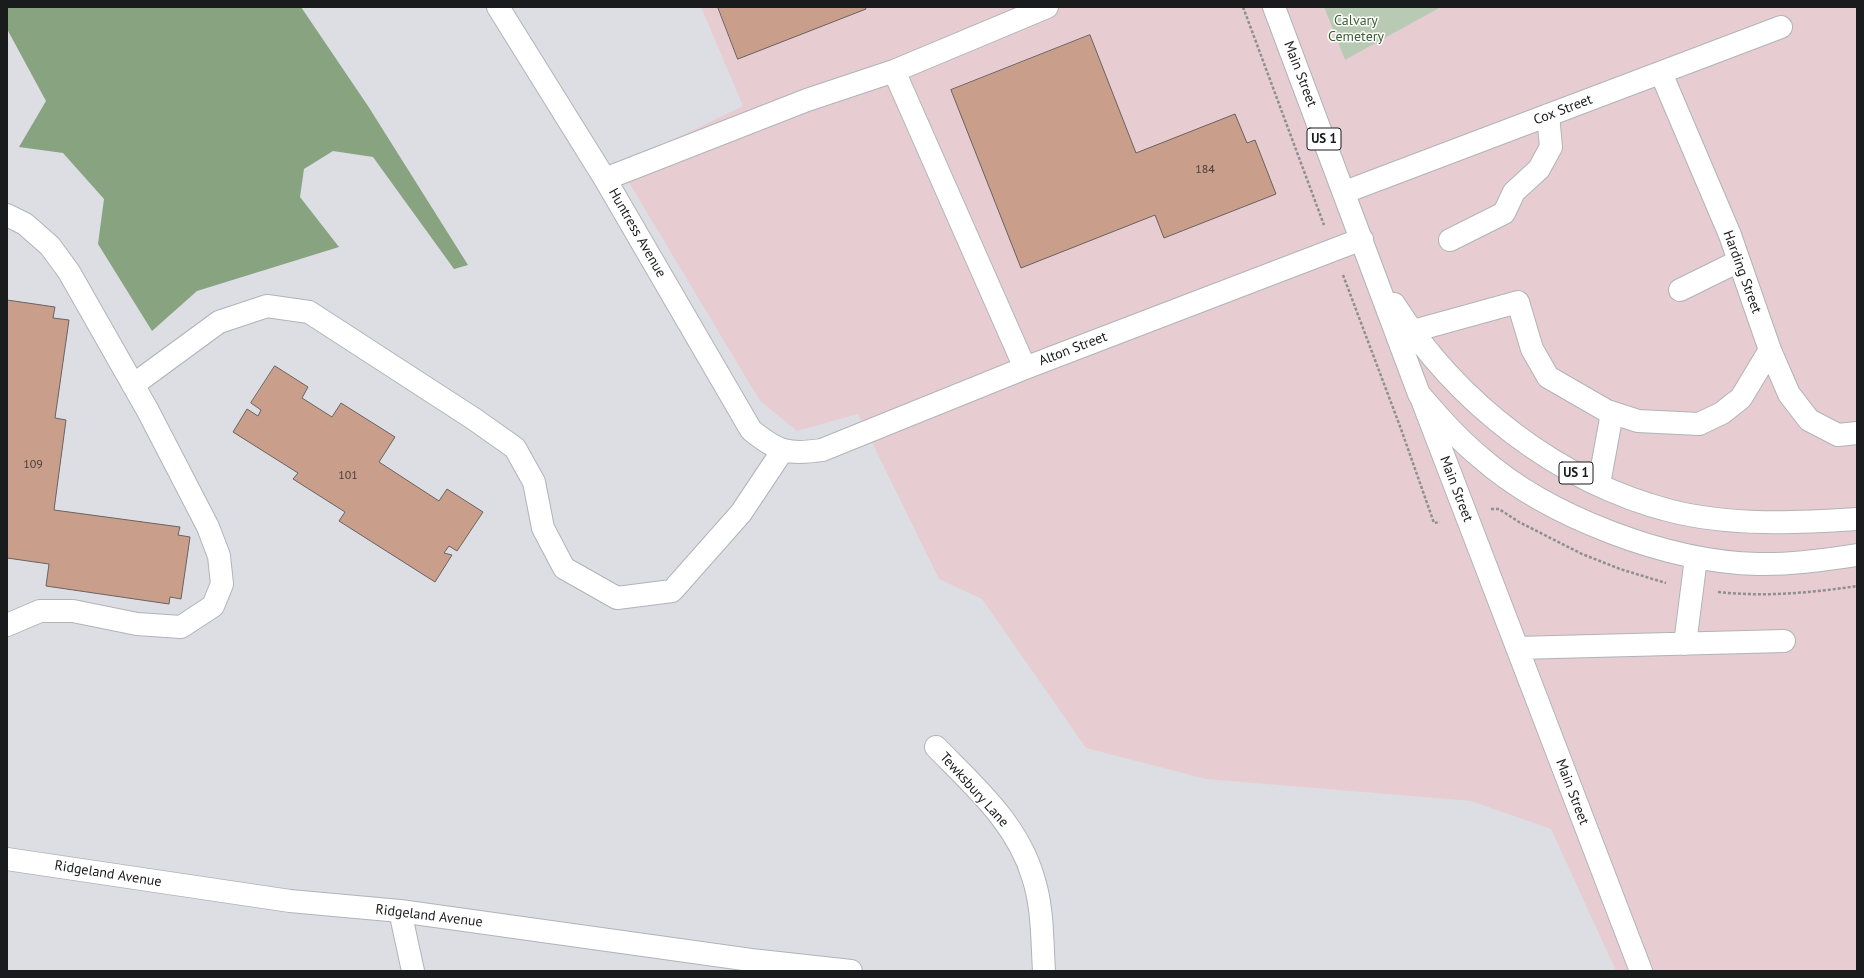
<!DOCTYPE html>
<style>
body{margin:0}
#map{position:relative;width:1864px;height:978px;overflow:hidden;background:#dcdee4;font-family:"PT Sans",sans-serif}
canvas{display:block}
.frame{position:absolute;inset:0;border:8px solid #1a1b1d;pointer-events:none}
</style>
<div id="map">
<canvas width="1864" height="978"></canvas>
<div class="frame"></div>
</div>
<script>
const context = document.querySelector('canvas').getContext('2d');
context.lineJoin = 'round';
function fillPath(path, color) {
  context.fillStyle = color;
  context.fill(path, 'evenodd');
}
function strokePath(path, color, width, dash) {
  context.strokeStyle = color;
  context.lineWidth = width;
  context.lineCap = dash ? 'butt' : 'round';
  context.setLineDash(dash || []);
  context.stroke(path);
}
function write(font, color, halo, rows, align = 'center') {
  context.font = font + ' "PT Sans",sans-serif';
  context.lineWidth = 3;
  context.setLineDash([]);
  context.textBaseline = 'middle';
  context.strokeStyle = halo;
  context.fillStyle = color;
  for (const [text, x, y, turn = 0] of rows) {
    context.save();
    context.translate(x, y);
    context.rotate((+turn || 0) * Math.PI / 180);
    context.textAlign = isNaN(turn) ? turn : align;
    if (halo) context.strokeText(text, 0, 0);
    context.fillText(text, 0, 0);
    context.restore();
  }
}
fillPath(new Path2D(`
 M701,7H1324L1345,60L1441,7H1857V971H1616L1551,829L1471,801L1206,779L1086,748L982,599L939,579L858,414L797,431L760,401L619,166L743,106Z`), '#e7cdd1');
fillPath(new Path2D(`
 M1324,7H1441L1345,60Z`), '#b9cab4');
fillPath(new Path2D(`
 M7,7H301L368,106L468,265L454,269L373,157L333,151L304,169L300,197L339,247L197,291L152,331L98,244L104,199L63,153L19,147L46,101L7,29Z`), '#88a380');
const building = new Path2D(`
 M718,7H865L866,9L738,59Z
 M1090,35L1136,153L1235,114L1247,143L1255,140L1276,194L1164,238L1155,215L1021,268L951,90Z
 M7,300L55,307L53,318L69,320L55,418L66,420L54,510L180,527L178,535L190,537L181,599L170,597L169,604L46,586L49,564L7,558Z
 M275,366L308,387L302,398L332,417L341,403L395,437L379,462L439,501L447,489L483,512L457,551L449,546L444,553L452,555L435,582L339,521L345,512L293,479L298,473L233,432L247,409L258,416L261,410L251,403Z`);
fillPath(building, '#c99e8b');
strokePath(building, '#686260', 1);
const minor = new Path2D(`
 M498,7L605,179L751,430C778,452 788,455 822,450L1025,368L1362,239
 M894,71L1025,368
 M1661,73L1730,235L1770,350L1789,394L1809,420L1838,435L1857,433
 M605,179L807,100L894,71L1047,7
 M1345,192L1781,27
 M7,215L25,224L50,246L69,272L148,411L208,527L219,556L222,584L213,606L181,627L137,624L73,611H40L7,625
 M1450,240L1504,213L1514,192L1539,169L1551,147L1548,115
 M1680,290L1739,261
 M1413,331L1518,302L1532,349L1548,377L1607,411L1638,421L1699,424L1722,413L1741,398L1770,350
 M133,385L219,322L267,306L309,312L474,419L515,448L534,482L543,528L564,568L617,598L672,591L741,513L783,450
 M1421,397L1641,971
 M1599,484L1612,413
 M1685,644L1696,558
 M1517,648L1784,641
 M936,747C974,786 1017,823 1033,877C1043,907 1042,940 1044,971
 M7,859L290,901L400,911L751,960L851,971
 M400,911L413,971`);
const major = new Path2D(`
 M1274,7L1419,394C1438,416 1457,438 1480,457C1548,517 1668,562 1758,564C1790,565 1825,560 1857,555
 M1394,304C1456,402 1558,482 1671,511C1731,526 1795,523 1857,519`);
strokePath(minor, '#b0b3b8', 24);
strokePath(major, '#b0b3b8', 24);
strokePath(new Path2D(`
 M1243,7L1324,225
 M1343,275L1401,429L1434,523L1440,522
 M1491,509H1499L1519,522L1582,554L1620,569L1666,583
 M1718,592C1764,597 1811,593 1857,586`), '#8d8f93', 2.5, [3, 2]);
strokePath(minor, '#fff', 22);
strokePath(major, '#fff', 22);
write('12px', '#463c38', null, [
 ["184",1205,170],
 ["109",33,465],
 ["101",348,476]
]);
for (const [x, y, w] of [
 [1324,139,34],
 [1576,473,34]
]) {
  const box = new Path2D();
  box.roundRect(x - w / 2, y - 11, w, 22, 3);
  context.fillStyle = '#fff';
  context.fill(box);
  strokePath(box, '#1a1b1d', 1);
}
write('bold 13px', '#1a1b1d', null, [
 ["US 1",1324,139],
 ["US 1",1576,473]
]);
write('14px', '#3b6130', '#fff', [
 ["Calvary",1356,21],
 ["Cemetery",1356,37]
]);
write('14px', '#1a1b1d', '#fff', [
 ["Main Street",1300,74,69],
 ["Cox Street",1563,110,-21],
 ["Huntress Avenue",637,233,60],
 ["Harding Street",1742,272,70],
 ["Alton Street",1073,349,-21],
 ["Main Street",1456,489,69],
 ["Tewksbury Lane",974,790,48],
 ["Main Street",1572,792,69],
 ["Ridgeland Avenue",108,874,9],
 ["Ridgeland Avenue",429,916,7]
]);
</script>
